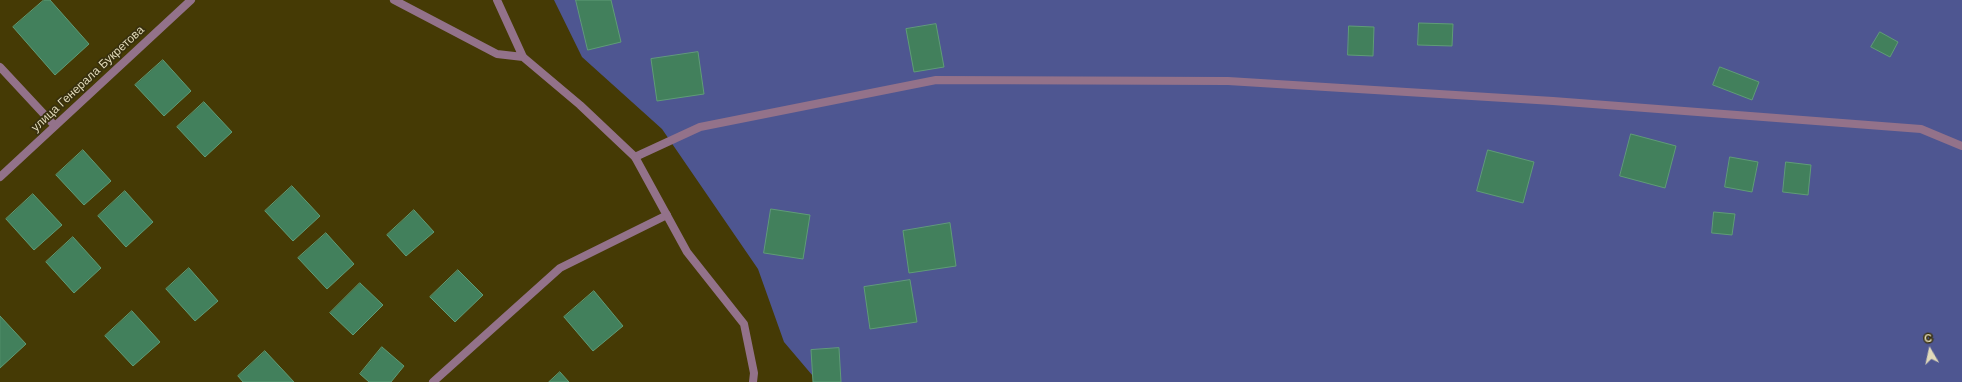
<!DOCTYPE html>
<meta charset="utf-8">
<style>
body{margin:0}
#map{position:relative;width:1962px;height:382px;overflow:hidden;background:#453a05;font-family:Helvetica,sans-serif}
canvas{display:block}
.north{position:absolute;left:1910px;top:330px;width:40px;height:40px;-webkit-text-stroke:3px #38300e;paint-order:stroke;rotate:351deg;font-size:11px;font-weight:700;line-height:16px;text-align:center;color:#e1daba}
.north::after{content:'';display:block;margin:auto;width:14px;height:18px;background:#e1daba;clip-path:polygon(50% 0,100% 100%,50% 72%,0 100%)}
</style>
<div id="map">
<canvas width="1962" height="382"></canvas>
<div class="north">С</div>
</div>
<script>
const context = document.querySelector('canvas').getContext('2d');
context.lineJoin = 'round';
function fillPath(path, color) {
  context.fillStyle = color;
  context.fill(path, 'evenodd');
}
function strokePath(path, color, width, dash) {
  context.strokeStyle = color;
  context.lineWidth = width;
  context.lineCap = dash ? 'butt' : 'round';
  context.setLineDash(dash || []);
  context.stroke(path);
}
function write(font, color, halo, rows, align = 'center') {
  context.font = font + ' Helvetica,sans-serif';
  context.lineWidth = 3.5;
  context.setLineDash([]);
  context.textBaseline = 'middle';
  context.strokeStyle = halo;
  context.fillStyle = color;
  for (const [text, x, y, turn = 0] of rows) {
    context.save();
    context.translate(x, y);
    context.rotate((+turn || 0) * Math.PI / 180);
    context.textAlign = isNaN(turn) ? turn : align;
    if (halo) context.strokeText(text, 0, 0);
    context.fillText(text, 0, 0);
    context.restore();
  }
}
fillPath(new Path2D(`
 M554,0H1962V382H818L784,342L758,269L662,129L582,57Z`), '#4e5691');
const building = new Path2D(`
 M44,0H50L89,44L55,75L13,27Z
 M576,0H611L621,42L588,50Z
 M1419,23L1453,24L1452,46L1418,45Z
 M936,24L944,67L914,72L906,29Z
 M1349,26L1374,27L1373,56L1348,55Z
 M1880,32L1898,42L1890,57L1871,47Z
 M698,52L704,94L657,101L651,59Z
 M163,60L191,91L164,116L135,85Z
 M1720,67L1759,82L1752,100L1713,85Z
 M204,102L232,132L205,157L177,127Z
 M1631,134L1676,146L1665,188L1620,176Z
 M83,150L111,181L84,205L56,175Z
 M1488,150L1534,162L1523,203L1477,191Z
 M1730,157L1758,162L1752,192L1725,187Z
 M1786,162L1811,165L1808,195L1783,192Z
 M292,186L320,216L293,241L265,211Z
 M125,191L153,222L126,247L98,216Z
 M33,194L62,225L34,250L6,219Z
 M771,209L810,215L803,259L764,253Z
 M414,210L434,232L406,256L387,235Z
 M1714,212L1735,214L1732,235L1712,233Z
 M950,223L956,266L909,273L903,231Z
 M326,233L354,264L327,289L298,258Z
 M73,237L101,268L74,293L46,262Z
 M189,268L218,301L195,321L166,289Z
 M458,270L483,295L455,322L430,297Z
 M910,280L917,322L870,329L864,287Z
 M360,283L383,305L353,335L330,313Z
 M594,291L623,326L593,351L564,317Z
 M132,311L160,342L133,366L105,336Z
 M0,316L26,344L0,368Z
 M382,347L404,366L391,382H369L360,374Z
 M839,348L841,382H813L811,350Z
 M265,351L294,382H243L238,376Z
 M560,372L569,382H549Z`);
fillPath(building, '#42805c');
strokePath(building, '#5f9c77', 1);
strokePath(new Path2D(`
 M635,157L700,127L936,80L1228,81L1553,101L1921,129L1962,146
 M433,382L560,268L667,215`), '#93728a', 8);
strokePath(new Path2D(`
 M394,0L497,54L523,57
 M497,0L523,57L580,105L635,157L687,252L744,324L754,373L753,382
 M0,67L55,126
 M0,177L191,0`), '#93728a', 8);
write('12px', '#e1daba', '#38300e', [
 ["улица Генерала Букретова",88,79,-43]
]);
</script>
